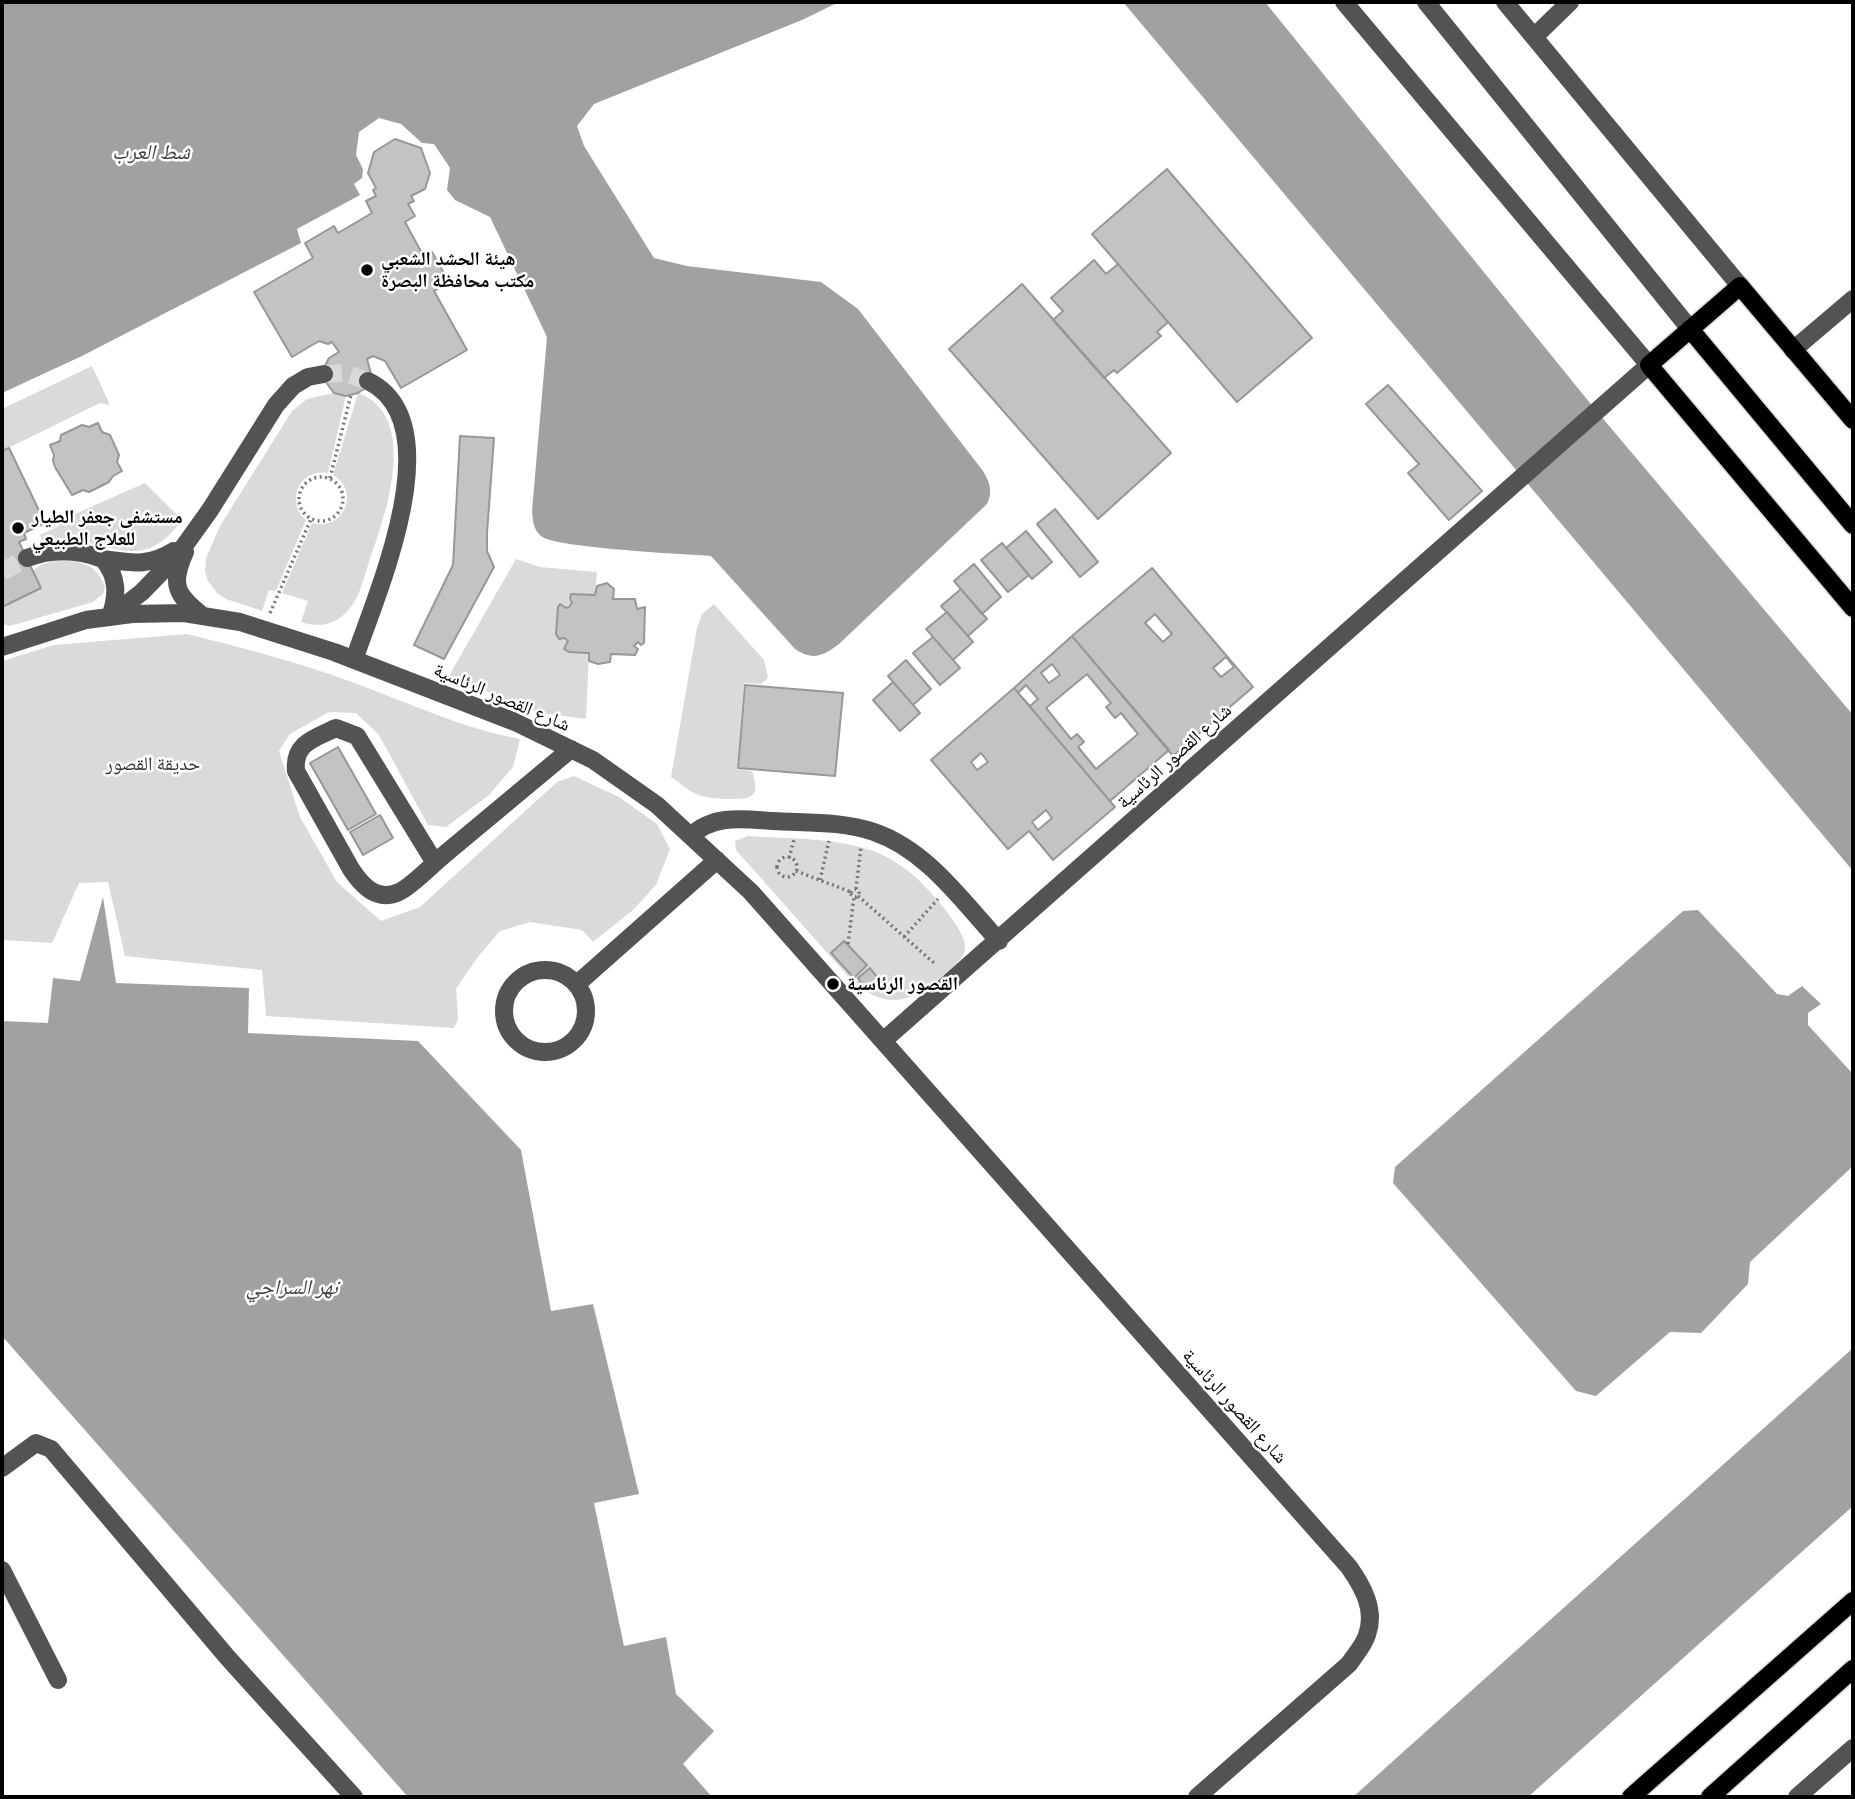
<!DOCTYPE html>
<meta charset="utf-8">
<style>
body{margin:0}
#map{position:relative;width:1855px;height:1799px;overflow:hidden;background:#fff;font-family:Ubuntu,sans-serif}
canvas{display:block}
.frame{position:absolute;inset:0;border:4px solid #000;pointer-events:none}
</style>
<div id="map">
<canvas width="1855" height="1799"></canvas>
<div class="frame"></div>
</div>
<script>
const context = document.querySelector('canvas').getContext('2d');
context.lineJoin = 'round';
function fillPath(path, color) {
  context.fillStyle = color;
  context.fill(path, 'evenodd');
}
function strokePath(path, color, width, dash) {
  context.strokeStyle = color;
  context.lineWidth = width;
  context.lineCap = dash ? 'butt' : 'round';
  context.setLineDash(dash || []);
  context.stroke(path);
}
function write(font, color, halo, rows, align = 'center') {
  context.font = font + ' Ubuntu,"Noto Naskh Arabic",sans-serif';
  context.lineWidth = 5;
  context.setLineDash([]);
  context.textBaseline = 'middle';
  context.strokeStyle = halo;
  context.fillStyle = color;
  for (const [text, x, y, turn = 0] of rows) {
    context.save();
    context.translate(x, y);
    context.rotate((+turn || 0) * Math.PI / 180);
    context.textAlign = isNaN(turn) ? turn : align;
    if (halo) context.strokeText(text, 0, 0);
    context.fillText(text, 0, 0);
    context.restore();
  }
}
fillPath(new Path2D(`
 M92,366L110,405L100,403L2,451V409Z
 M334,393L346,396L328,473C299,468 285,502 306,520L276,591L269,590L262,611L226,599L218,594L208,581L205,572L206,558L220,526L292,411L307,399Z
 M358,393C420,416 386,514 370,559C365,573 361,592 353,604C339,624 322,629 301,622L308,601L282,593L312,523C342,532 362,492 333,475Z
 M145,483L177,515L178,525C135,581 96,527 43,542L40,535L59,526V521Z
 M516,559L540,567L597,572L595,595L572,594L570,598L572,603L566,608L560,604L558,607L557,638L567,639L568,641L565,648L567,651L589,653L586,719L541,713L449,676Z
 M61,560C84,563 96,563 105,587L103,594L93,602L10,626L2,624V589L43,564Z
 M714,604L764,660L768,678L761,684L744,683L737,769L752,771C761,798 752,799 728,799C717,798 705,799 694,793C686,789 679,782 671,777L697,628L702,614Z
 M187,634C242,648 298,662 352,682C408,703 462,728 520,739L513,767L489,795L446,827L428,825L379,735L356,713L329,712L290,734L279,751L300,817L337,882L381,921L420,907L557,782L574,776L619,797L657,824L670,849L656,885L633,910L593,942L582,930L530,922L500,931L477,958L456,989L458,1020L454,1028L266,1016L262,970L125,956L108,882L79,883L52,943L2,940V661L54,645Z
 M748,836C787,839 832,837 870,850C884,854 901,865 912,874C926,886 966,929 965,947C965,958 955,965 947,972C915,1000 890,1013 853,982L736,850L735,841Z`), '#dadada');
fillPath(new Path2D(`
 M2,2H839L802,20L594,104L577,126L584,146L654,258L687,266L821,282L858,309L983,471C990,483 993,492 987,504L839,644C823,656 813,661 795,649L711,556C685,554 554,548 541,536C533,529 533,521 532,511L547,337L490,217L455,200L447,190L450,168L434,144L422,143L401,124L379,118L359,132L356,155L363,169L362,178L354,184L360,195L297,229L301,243L82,356L2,393Z
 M1123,2H1265L1594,408L1853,715V871Z
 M103,897L116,983L249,988L248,1033L418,1041L521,1150L551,1311L593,1304L639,1494L594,1503L624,1646L666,1637L676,1694L714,1731L683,1764L712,1797H408L2,1336V1021L48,1023L53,978L80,981Z
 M1698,910L1777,994L1788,996L1802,986L1821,1004L1808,1013V1025L1853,1074V1166L1750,1262L1748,1284L1701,1333L1670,1332L1596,1396L1576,1391L1393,1183L1395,1167L1683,911Z
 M1853,1348V1506L1528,1797H1353Z`), '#a1a1a1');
const building = new Path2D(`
 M395,139L421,148L430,173L425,189L411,196L414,201L408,204L415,216L405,222L424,257L432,252L449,282L434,291L467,350L401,388L385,361L373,356L367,359L371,374L364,389L358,393L346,396L334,393L325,381V366L329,358L339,352L332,342L328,344L319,341L292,357L254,292L313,258L305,243L334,226L338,233L372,213L366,201L376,196L373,190L376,188L368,173L374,152Z
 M1167,169L1312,338L1237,402L1092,234Z
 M1094,260L1106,274L1118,264L1168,322L1157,332L1161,336L1117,373L1114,370L1104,378L1053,320L1063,311L1051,298Z
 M1022,284L1171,453L1098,519L949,349Z
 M1388,385L1482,491L1449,520L1408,473L1419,464L1366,404Z
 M98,423L102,432L110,435L119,455L117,462L122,471L113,476L109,482L89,492L83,490L72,495L55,467L53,461L54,455L50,445L60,441L61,435L82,425L89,427Z
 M460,436L494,438L487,533V551L494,567L444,659L414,645L453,565Z
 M9,448L45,523L24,533L26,539L19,542L41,588L4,606L2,602V451Z
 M1055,509L1098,562L1080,577L1037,524Z
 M1026,531L1052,562L1032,579L1006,548Z
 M1002,543L1029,575L1008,592L981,560Z
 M974,564L1001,597L982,614L954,581Z
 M1152,568L1253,687L1173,756L1072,636ZM1155,614L1172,634L1163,642L1145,623ZM1226,657L1234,667L1221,677L1213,668Z
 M607,583L614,589L613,599H635L637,609L645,607L644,643L641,645L638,642L634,646L638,649L635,655L611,654L610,662L598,664L589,661V653L569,652L564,649L568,641L564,638L559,639L556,634L558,607L560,604L566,608L569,607L572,603L570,598L571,594L595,595L597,586Z
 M961,589L987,619L968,636L941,606Z
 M947,612L973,642L953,660L926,629Z
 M1072,636L1169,750L1110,801L1014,688ZM1052,664L1060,675L1049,683L1041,673ZM1087,674L1111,703L1106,707L1115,718L1121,713L1138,734L1096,769L1078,747L1084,742L1077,734L1071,739L1046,708ZM1026,685L1038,699L1030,706L1018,693Z
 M933,637L960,668L940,685L913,653Z
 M906,660L931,689L913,705L888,676Z
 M893,682L920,713L900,731L873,700Z
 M745,685L843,693L835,776L738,768Z
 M1014,688L1115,807L1053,860L1029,831L1008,849L931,760ZM981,753L988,762L977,770L971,762ZM1046,810L1052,818L1038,830L1032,822Z
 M338,747L376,814L348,830L310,763Z
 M380,815L393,838L363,855L350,832Z
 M844,941L867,965L854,978L831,953Z
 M870,968L879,980L866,990L858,978Z`);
fillPath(building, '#c3c3c3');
strokePath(building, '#979797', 2);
strokePath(new Path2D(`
 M324,374L345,373L368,381
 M2,572L27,558`), '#d9d9d9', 18, [18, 9]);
const major = new Path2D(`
 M1690,329L1853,525
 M1853,420L1740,286L1649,365L1853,608
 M1631,1797L1853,1601
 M1710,1797L1853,1669`);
strokePath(major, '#dbdbdb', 21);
strokePath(new Path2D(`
 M299 499a22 22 0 1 1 44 0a22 22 0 1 1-44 0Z
 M330,478L351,395
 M270,613L311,519
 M777 867a10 10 0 1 1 20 0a10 10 0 1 1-20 0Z
 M789,858L794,840
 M796,871L851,892
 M820,880L829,841
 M851 893a4 4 0 1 1 8 0a4 4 0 1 1-8 0Z
 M856,889L861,846
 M858,896L934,963
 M904,937L938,899
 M848,944L854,897`), '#757575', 3.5, [2, 3.5]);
strokePath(new Path2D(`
 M1426,2L1690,329
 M1505,2L1740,286
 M1534,37L1570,2
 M1793,350L1853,299
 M185,552C170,585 176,595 203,616
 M27,558C53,548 77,549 103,559C118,577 118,595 110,617
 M103,559C132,563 148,567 174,551
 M110,617L142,592L177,556L210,510L276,405L293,386L308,377L324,374
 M2,647L86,620L132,614L184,613L240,622L334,652L515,722L593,760L657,805L751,892L1349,1567C1363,1587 1376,1610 1367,1635C1364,1645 1355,1655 1349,1664L1197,1797
 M354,660C375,597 454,423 368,381
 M691,836C713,814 744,819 773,821C806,823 842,821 874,832C927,850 962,901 999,941
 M435,863L357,736L336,728C315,738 293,743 296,771L351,869C362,886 377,902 399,892C411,887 434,863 445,854C487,819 529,784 571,749
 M504 1011a41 41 0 1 1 82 0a41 41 0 1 1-82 0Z
 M577,984L717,860
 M883,1041L1649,365L1344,2
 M2,1468L36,1443L51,1449L228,1658L354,1797
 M2,1570L58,1680
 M1797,1797L1853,1748`), '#535353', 18);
strokePath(major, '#000', 18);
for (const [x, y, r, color] of [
 [367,270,7,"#000"],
 [18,528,7,"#000"],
 [833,984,7,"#000"]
]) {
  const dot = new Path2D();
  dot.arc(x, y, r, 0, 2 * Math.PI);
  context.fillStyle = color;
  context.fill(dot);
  strokePath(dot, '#fff', 2.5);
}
write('bold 19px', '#000', '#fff', [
 ["هيئة الحشد الشعبي",381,259],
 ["مكتب محافظة البصرة",381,281],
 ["مستشفى جعفر الطيار",32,517],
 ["للعلاج الطبيعي",32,539],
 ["القصور الرئاسية",847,984]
], 'left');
write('19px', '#000', '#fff', [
 ["شارع القصور الرئاسية",502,697,23],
 ["شارع القصور الرئاسية",1174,756,-42],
 ["شارع القصور الرئاسية",1235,1406,48]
]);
write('19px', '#313131', '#fff', [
 ["حديقة القصور",153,764]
]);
write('italic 21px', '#424242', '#fff', [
 ["شط العرب",151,152],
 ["نهر السراجي",292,1287]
]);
</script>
